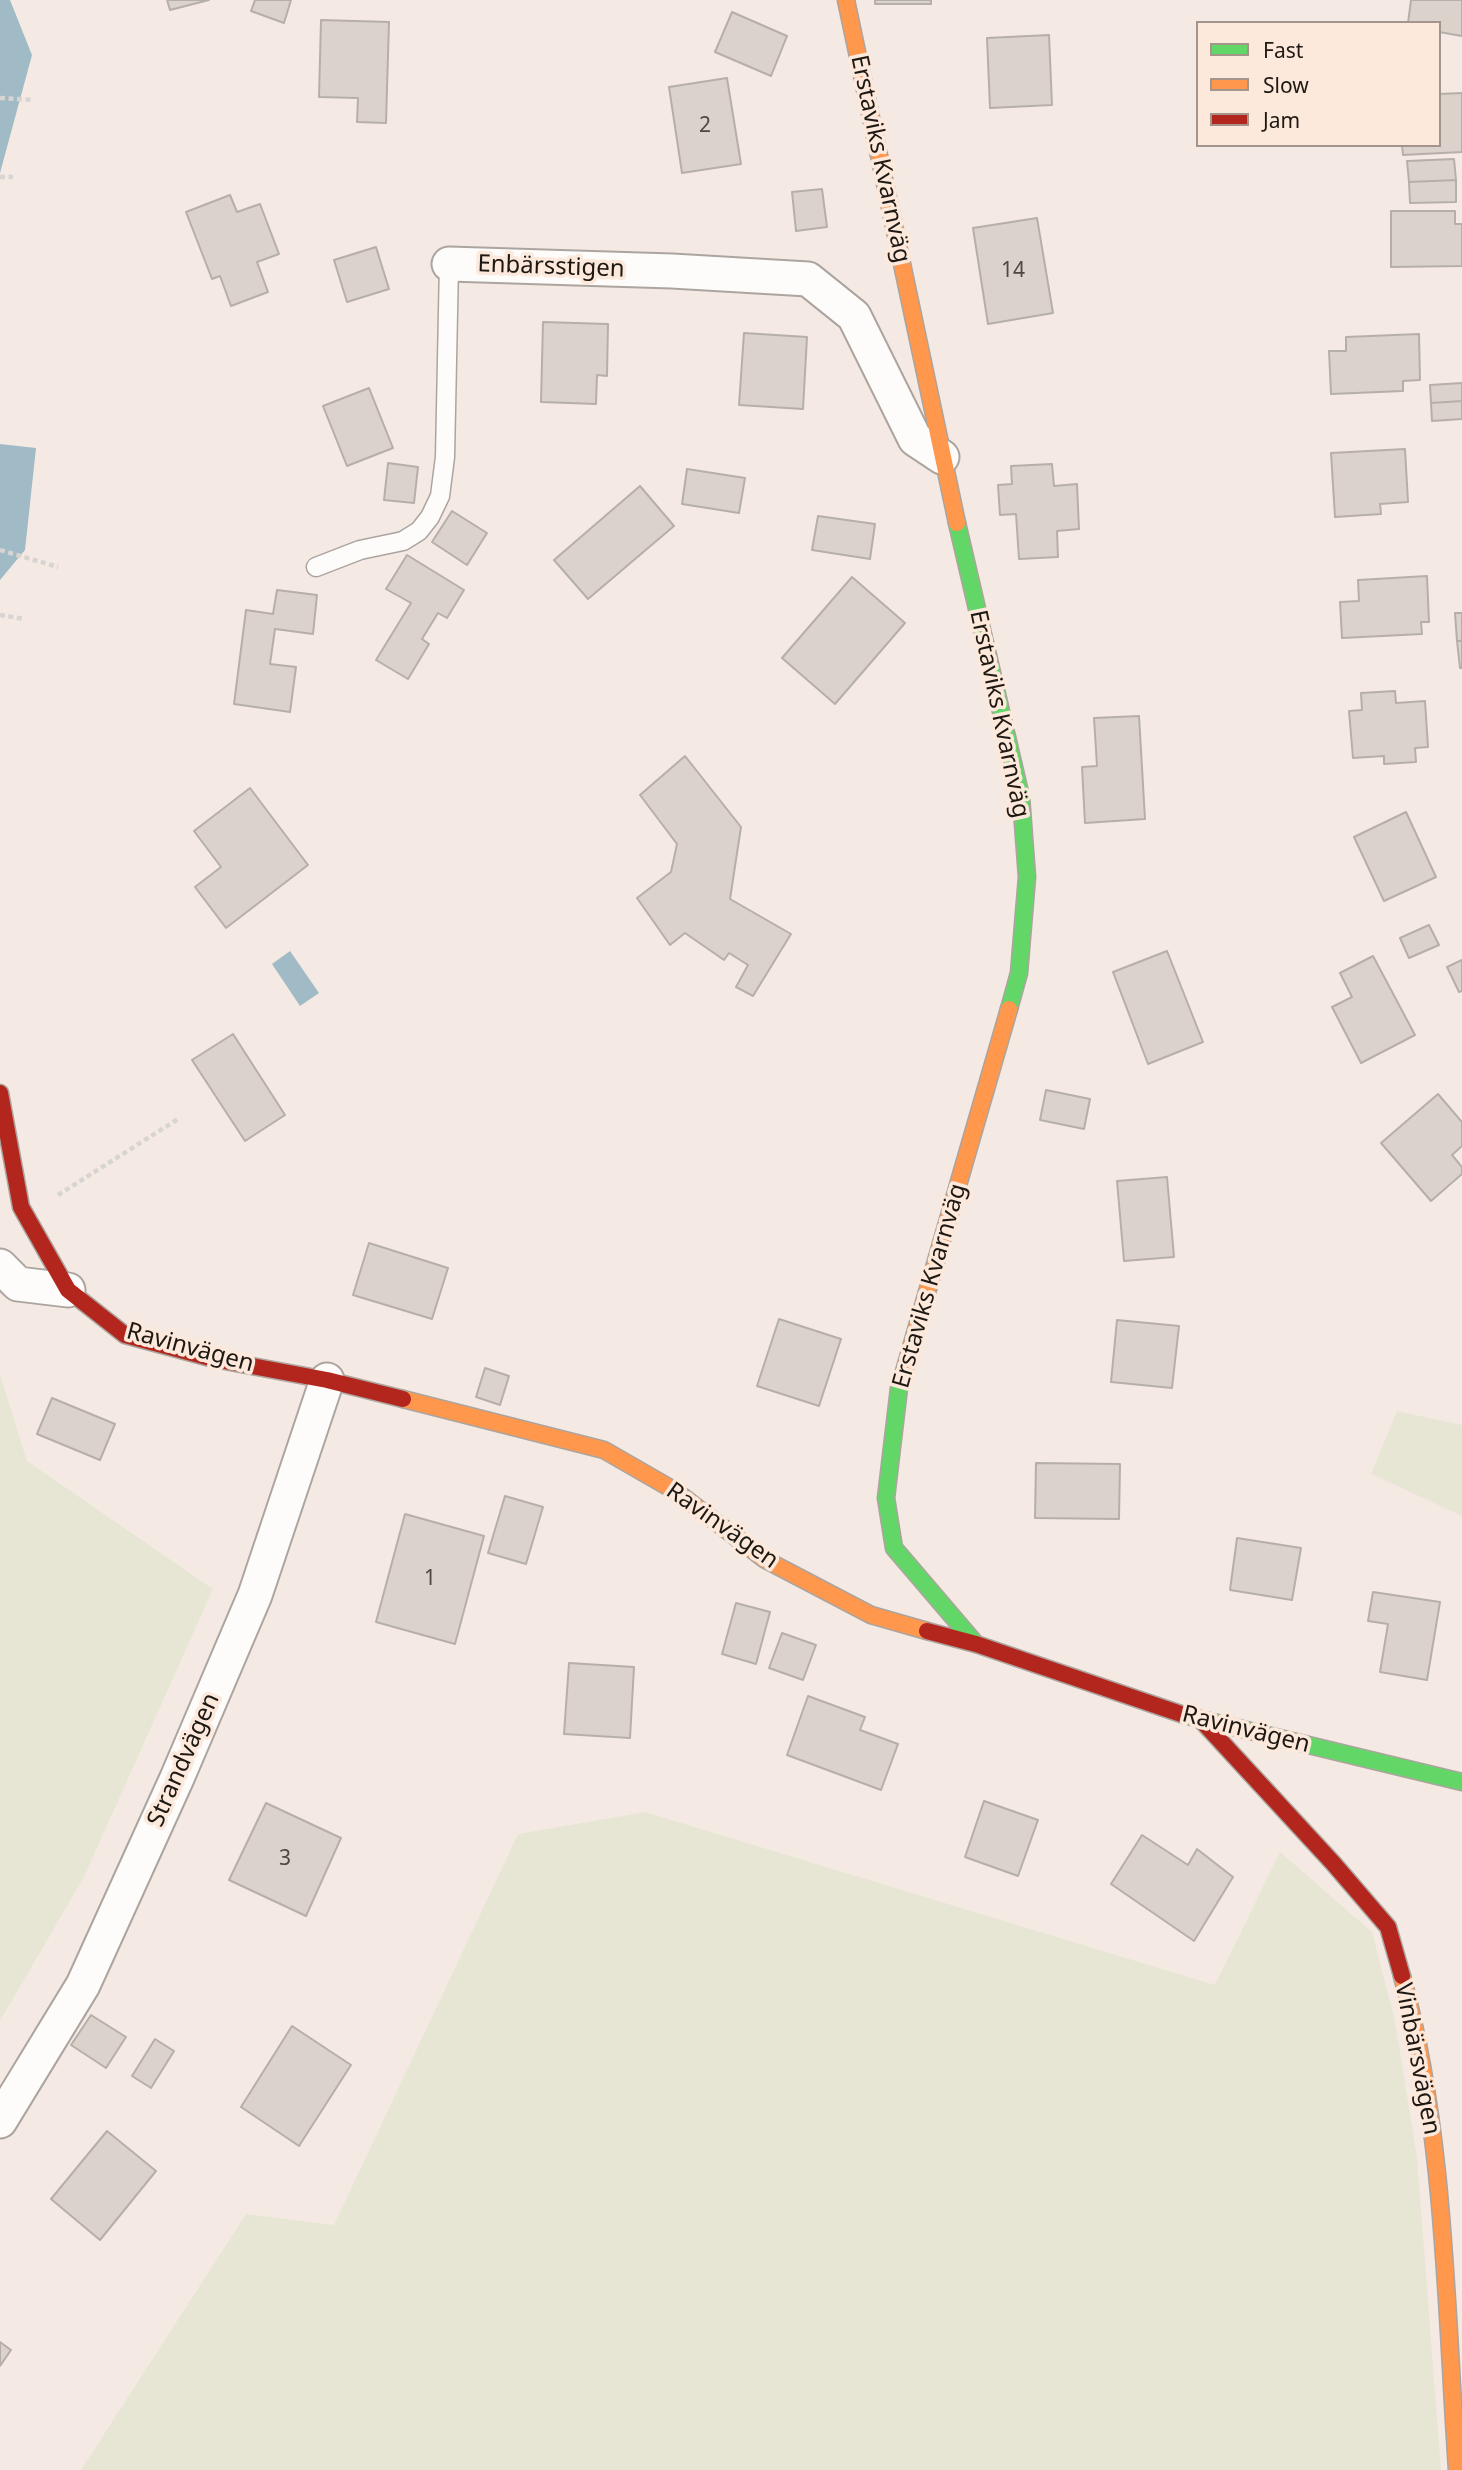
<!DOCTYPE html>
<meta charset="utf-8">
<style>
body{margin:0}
#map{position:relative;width:1462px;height:2470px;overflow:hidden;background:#f4eae3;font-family:"Noto Sans",sans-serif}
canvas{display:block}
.legend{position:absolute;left:1196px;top:21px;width:245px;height:126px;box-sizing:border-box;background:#fce9db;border:2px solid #a3958b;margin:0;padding:9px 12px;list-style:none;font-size:21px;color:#1e1813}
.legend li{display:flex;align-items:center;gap:14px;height:35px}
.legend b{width:35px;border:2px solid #a3958b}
</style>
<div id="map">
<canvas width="1462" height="2470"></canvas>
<ul class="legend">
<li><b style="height:9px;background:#63d668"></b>Fast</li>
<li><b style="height:9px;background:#ff974d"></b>Slow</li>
<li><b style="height:9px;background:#b3261e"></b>Jam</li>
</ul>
</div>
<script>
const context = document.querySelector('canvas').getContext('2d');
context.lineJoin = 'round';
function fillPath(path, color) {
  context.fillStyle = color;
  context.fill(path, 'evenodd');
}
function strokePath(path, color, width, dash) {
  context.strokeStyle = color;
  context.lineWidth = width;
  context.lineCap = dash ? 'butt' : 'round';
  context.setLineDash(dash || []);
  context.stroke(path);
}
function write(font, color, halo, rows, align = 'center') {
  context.font = font + ' "Noto Sans",sans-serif';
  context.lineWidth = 7;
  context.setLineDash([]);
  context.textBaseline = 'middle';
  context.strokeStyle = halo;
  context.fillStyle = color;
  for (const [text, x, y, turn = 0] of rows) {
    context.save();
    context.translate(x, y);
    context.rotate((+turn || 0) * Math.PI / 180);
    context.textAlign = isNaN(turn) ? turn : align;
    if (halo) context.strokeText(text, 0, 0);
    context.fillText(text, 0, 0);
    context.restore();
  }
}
fillPath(new Path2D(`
 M0,1374L27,1461L213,1589L84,1877L0,2021Z
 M1397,1411L1462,1425V1516L1371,1474Z
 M645,1812L1215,1985L1280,1852L1372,1932L1395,2021L1417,2157L1441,2470H81L246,2214L334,2225L518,1834Z`), '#e7e6d4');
fillPath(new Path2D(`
 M0,0H10L32,55L0,173Z
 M0,444L36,448L25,550L0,580Z
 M290,951L319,993L300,1006L272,964Z`), '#a0bac6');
const building = new Path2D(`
 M167,0H209L170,10Z
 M255,0H291L284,23L251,11Z
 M875,0H931V4H875Z
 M1411,0H1462V36L1439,32V23H1408Z
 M732,12L787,36L771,76L715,52Z
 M321,20L389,22L386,123L357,122L358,98L319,97Z
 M1049,35L1052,105L990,108L987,38Z
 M727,78L741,164L682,173L669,87Z
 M1462,93V152L1403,155L1402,145H1439V94Z
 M1454,159L1456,180L1409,182L1407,161Z
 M1456,180V202L1410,203L1409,182Z
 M822,189L827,227L796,231L792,192Z
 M230,195L237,212L260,204L279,254L257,262L268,292L231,306L220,276L212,279L186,212Z
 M1391,211H1455V224H1462V266L1391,267Z
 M1037,218L1053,313L988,324L973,228Z
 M376,247L389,289L347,302L334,260Z
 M543,322L608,324L607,376L597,375L596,404L541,402Z
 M744,333L807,337L803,409L739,405Z
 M1419,334L1420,380L1403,381V391L1331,394L1329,351H1346V337Z
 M1462,383V401L1431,403L1430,385Z
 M369,388L393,448L347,466L323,406Z
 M1462,401V419L1432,421L1431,403Z
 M1405,449L1408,502L1380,504L1381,514L1335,517L1331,453Z
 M388,463L418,467L414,503L384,500Z
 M1052,464L1054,486L1077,484L1079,529L1057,531L1058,557L1019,559L1016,514L1000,515L998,485L1012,484L1011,466Z
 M687,469L745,478L739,513L682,504Z
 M640,486L674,526L588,599L554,560Z
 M452,511L487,533L467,565L432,542Z
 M818,516L875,524L870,559L812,550Z
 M407,555L464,590L447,618L438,613L422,639L429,644L408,679L376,660L411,603L386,589Z
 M1427,576L1429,622H1421L1422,634L1342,638L1340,602L1359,601L1358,580Z
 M852,577L905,623L835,704L782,658Z
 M277,590L317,595L313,634L275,629L270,664L296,667L290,712L234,704L246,610L273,614Z
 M1455,613H1462V641H1457Z
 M1457,641H1462V668H1460Z
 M1395,691L1396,703L1425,701L1428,747L1415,748L1416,762L1384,764V756L1353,758L1349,711L1362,710L1361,693Z
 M1139,716L1145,819L1085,823L1082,767L1097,766L1094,718Z
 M685,756L741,827L730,899L791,934L753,996L736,987L748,965L729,953L724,960L685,933L670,945L637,898L671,872L677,844L640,795Z
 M250,788L308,865L226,928L195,887L221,867L194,831Z
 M1406,812L1436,877L1384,901L1354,837Z
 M1429,925L1439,945L1409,958L1400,938Z
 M1167,951L1203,1042L1148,1064L1113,972Z
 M1373,956L1415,1035L1361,1063L1332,1007L1352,997L1340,973Z
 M1462,960V991L1459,992L1447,967Z
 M233,1034L285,1115L245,1141L192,1060Z
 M1046,1090L1090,1099L1084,1129L1040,1120Z
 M1438,1094L1462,1122V1146L1452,1155L1462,1167V1174L1431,1201L1381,1143Z
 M1167,1177L1174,1257L1124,1261L1117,1181Z
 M369,1243L448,1268L432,1319L353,1295Z
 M779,1319L841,1339L819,1406L757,1386Z
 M1117,1320L1179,1326L1172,1388L1111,1382Z
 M485,1368L509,1376L500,1405L476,1397Z
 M52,1398L115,1424L100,1460L37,1434Z
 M1036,1463L1120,1464L1119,1519L1035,1518Z
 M505,1496L543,1507L526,1564L488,1553Z
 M405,1514L484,1536L455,1644L376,1622Z
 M1237,1538L1301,1548L1292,1600L1230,1590Z
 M1373,1592L1440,1602L1427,1680L1380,1672L1388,1624L1368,1621Z
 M736,1603L770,1612L756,1664L722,1654Z
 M782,1633L816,1645L803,1680L769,1668Z
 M569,1663L634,1667L630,1738L564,1734Z
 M808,1696L865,1717L860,1730L898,1744L881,1790L787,1755Z
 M984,1801L1038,1820L1018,1876L965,1857Z
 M266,1803L341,1838L306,1916L229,1880Z
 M1142,1835L1188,1865L1197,1849L1233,1877L1194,1941L1111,1884Z
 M91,2015L126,2037L106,2068L71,2045Z
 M292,2026L351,2065L299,2146L241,2107Z
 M155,2039L174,2051L151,2088L132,2076Z
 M107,2131L156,2171L100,2240L51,2199Z
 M0,2342L11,2350L0,2366Z`);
fillPath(building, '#dbd2cc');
strokePath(building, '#b6afa9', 2);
const lane = new Path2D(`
 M316,567L360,550L403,541L419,531L430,517L440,496L445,457L449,264`);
const street = new Path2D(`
 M449,264L672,271L808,279L854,316L915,439L942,457
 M0,1266L18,1284L68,1290
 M0,2121L83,1985L177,1778L255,1595L327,1380`);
const fast = new Path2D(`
 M957,523L1021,797L1027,877L1019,973L1009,1009
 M903,1375L899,1388L886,1498L894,1548L976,1644
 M1184,1715L1462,1782`);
const slow = new Path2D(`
 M846,0L957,523
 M903,1375L1009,1009
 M403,1399L604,1450L677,1492L764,1559L871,1615L927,1631
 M1402,1976C1445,2133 1446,2308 1457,2470`);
const jam = new Path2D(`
 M0,1093L21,1207L68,1290L125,1335L214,1359L327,1380L403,1399
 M927,1631L976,1644L1184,1715
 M1202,1721L1333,1863L1388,1927L1402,1976`);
strokePath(lane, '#aca49f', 21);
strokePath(street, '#aca49f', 37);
strokePath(fast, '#aca49f', 19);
strokePath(slow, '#aca49f', 19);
strokePath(jam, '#aca49f', 19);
strokePath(new Path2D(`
 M0,98L34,100
 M0,177H13
 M0,550L58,567
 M0,615L25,619
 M58,1195L178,1119`), '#d7d4d1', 4.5, [5, 3.5]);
strokePath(lane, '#fdfcfb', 18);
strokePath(street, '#fdfcfb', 33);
strokePath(fast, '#63d668', 16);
strokePath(slow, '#ff974d', 16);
strokePath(jam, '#b3261e', 16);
write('21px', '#4e4842', null, [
 ["2",705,126],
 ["14",1013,271],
 ["1",430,1579],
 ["3",285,1859]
]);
write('24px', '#1e1813', '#fce9db', [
 ["Erstaviks Kvarnväg",880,159,78],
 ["Enbärsstigen",551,267,2],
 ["Erstaviks Kvarnväg",999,714,78],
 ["Erstaviks Kvarnväg",930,1286,-74],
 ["Ravinvägen",190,1348,15],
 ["Ravinvägen",722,1526,35],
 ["Ravinvägen",1246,1730,14],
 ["Strandvägen",184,1760,-66],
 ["Vinbärsvägen",1417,2059,79]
]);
</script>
